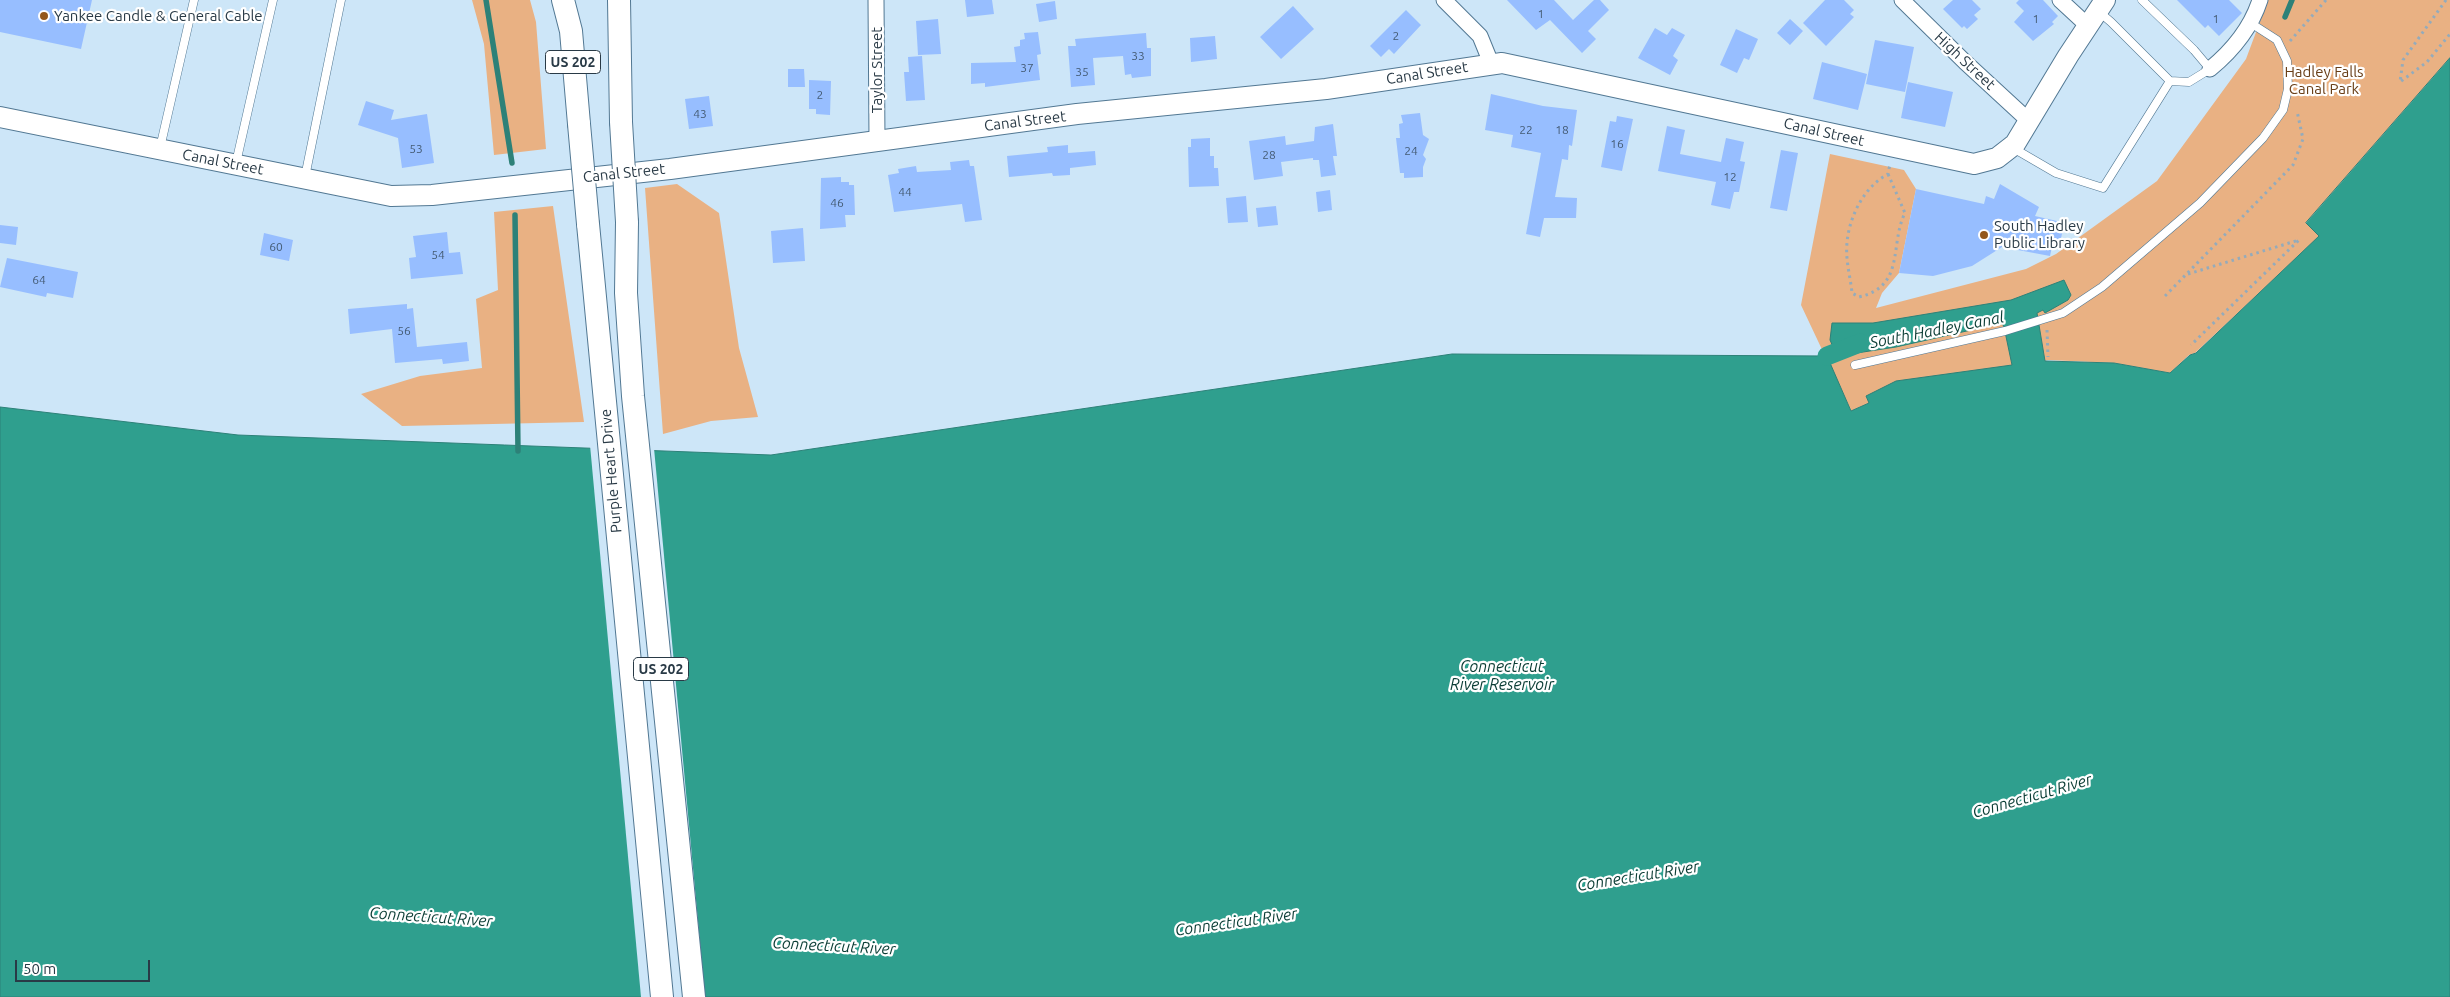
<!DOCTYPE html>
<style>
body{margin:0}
#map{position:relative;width:2450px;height:997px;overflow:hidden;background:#cde6f8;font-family:Ubuntu,sans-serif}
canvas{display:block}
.scale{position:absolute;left:15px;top:960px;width:135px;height:22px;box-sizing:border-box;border:2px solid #293a46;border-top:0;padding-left:6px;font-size:15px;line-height:18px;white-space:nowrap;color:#293a46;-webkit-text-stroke:4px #fff;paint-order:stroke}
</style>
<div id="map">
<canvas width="2450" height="997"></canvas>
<div class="scale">50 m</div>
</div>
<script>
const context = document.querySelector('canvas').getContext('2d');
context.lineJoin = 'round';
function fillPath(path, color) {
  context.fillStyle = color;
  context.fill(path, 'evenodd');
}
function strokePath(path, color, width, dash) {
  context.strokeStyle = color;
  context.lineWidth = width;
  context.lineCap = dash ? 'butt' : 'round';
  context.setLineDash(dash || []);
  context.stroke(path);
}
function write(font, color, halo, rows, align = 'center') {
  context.font = font + ' Ubuntu,sans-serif';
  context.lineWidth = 4.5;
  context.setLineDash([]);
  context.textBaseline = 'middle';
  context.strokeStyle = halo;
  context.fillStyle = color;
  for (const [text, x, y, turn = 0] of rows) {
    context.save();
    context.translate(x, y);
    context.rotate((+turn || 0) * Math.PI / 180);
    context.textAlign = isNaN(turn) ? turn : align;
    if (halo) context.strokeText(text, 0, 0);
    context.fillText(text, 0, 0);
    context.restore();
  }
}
fillPath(new Path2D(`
 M472,0H530L536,22L546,149L494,155L484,44Z
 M2268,0H2450V58L2306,223L2320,236L2195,353L2189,355L2170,373L2114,363L2048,360L1867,396L1870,403L1851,411L1801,305L1830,154L1904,170L1916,189L1899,273L1882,293L1876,308L2026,269L2056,254L2157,181L2246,59Z
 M677,184L719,213L739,348L758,417L711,421L663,434L645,188Z
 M553,206L584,422L402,426L361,394L420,376L482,368L476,299L498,290L494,212Z`), '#e9b183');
const water = new Path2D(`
 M2450,58V997H0V407L238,435L771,455L1452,354L1827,356L1851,411L1869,403L1866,396L1896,381L2012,365L2004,327L2002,323L1896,347L1837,356L1830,340L1832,323H1873L2011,300L2064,280L2071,295L2068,300L2045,313L2043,310L2037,313L2045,361L2114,363L2170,373L2190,355L2196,353L2319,236L2306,223Z`);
fillPath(water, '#2f9f8e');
strokePath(water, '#2d8178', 1);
fillPath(new Path2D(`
 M590,445L654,448L705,997H641Z`), '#cde6f8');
strokePath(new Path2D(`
 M486,0L512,163
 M2285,17L2292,0
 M515,215L518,451`), '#2d8178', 5.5);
strokePath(new Path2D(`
 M1827,356L1860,343`), '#2f9f8e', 19);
fillPath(new Path2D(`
 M0,0H92L81,49L0,32Z
 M965,0H992L994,14L967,17Z
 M1507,0H1554L1573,20L1594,0H1600L1609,10L1588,31L1596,39L1582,53L1550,20L1536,30Z
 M1825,0H1844L1854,10L1850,14L1854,17L1826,46L1803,23Z
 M1953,0H1972L1981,9L1974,15L1978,19L1967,29L1964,26L1962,28L1943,9Z
 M2019,0H2043L2058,16L2052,22L2054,24L2033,41L2014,22L2024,11L2016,3Z
 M2177,0H2229L2242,13L2219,36L2208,25L2205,28Z
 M1055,1L1057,19L1039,22L1036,4Z
 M1293,6L1314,29L1281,59L1260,37Z
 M1406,10L1421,25L1394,54L1389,49L1381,57L1370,46Z
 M938,19L941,54L918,55L916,21Z
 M1790,19L1803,31L1790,45L1777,33Z
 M1655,28L1667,35L1672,28L1685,35L1673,56L1678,60L1670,75L1638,58Z
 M1736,29L1758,39L1749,60L1744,58L1737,73L1720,65Z
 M1038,32L1041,54L1037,55L1040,80L985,87V83L971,84V63L1016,62L1014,47L1020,46V40L1025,39L1024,33Z
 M1146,33L1147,48H1151V76L1132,78L1131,74L1125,75L1123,56L1093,58L1095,85L1071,87L1068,46H1076L1075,39Z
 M1215,36L1217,59L1191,62L1190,38Z
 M1875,40L1914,47L1905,92L1866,84Z
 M922,56L925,100L906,101L904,72H909L908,57Z
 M1822,62L1867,74L1858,110L1813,99Z
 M788,69H804L805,87H788Z
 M809,80L831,81L830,115L816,114V109H809Z
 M1908,82L1953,92L1945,127L1901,118Z
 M1491,94L1543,106L1577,110L1572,146L1569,145L1568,160L1562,159L1555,197L1577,198L1576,218H1544L1540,237L1526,234L1541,153L1511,147L1513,135L1485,130Z
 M709,96L713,126L689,129L685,99Z
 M366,101L394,110L391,120L427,114L434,163L402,168L398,138L358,125Z
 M1420,113L1423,135L1429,139L1423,155L1426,159L1423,167V177L1404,178V173H1400L1396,138H1400L1399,124L1403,123L1401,115Z
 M1617,116L1633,119L1622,171L1601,167L1610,121L1616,122Z
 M1333,124L1337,156H1333L1336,175L1321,177L1319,160H1313V158L1281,162L1283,176L1254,180L1249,141L1285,136L1286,145L1314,141L1315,127Z
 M1667,126L1685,130L1680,154L1721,162L1726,138L1744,142L1740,161L1745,162L1739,192H1734L1730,209L1711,205L1716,182L1658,171Z
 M1210,138V156H1214V168H1218L1219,186L1189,187L1188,147H1191V139Z
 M1068,145V153L1095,151L1096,165L1070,168V175L1053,176L1052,173L1009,177L1007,156L1048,152L1047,147Z
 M1781,150L1798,153L1787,211L1770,208Z
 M969,160L970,166H974L982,220L965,222L962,204L894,212L888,175L899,173L898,169L916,166L917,172L951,170L950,162Z
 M841,177V182H849V185H854L855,215H845L846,227L820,229L821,178Z
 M2000,184L2039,207L2035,216L2057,221V227L2063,229L2060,243L2053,242L2050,256L2002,247L1972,266L1933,276L1899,273L1916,189L1984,204L1986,196L1994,199Z
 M1330,190L1332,210L1318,212L1316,192Z
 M1246,196L1248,222L1228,223L1226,198Z
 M1276,206L1278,225L1258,227L1256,208Z
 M0,225L18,227L16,245L0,243Z
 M803,228L805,261L773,263L771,231Z
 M447,232L449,253L460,252L463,274L411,279L409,258L416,257L413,236Z
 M264,233L293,240L289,261L260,255Z
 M7,258L78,272L73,298L47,293L46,297L0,287Z
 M407,304V309L413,308L417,347L467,342L469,361L443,364L442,359L395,363L392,329L350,334L348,309Z`), '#97beff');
const lane = new Path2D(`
 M2098,11L2111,22L2170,81L2189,82L2210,69L2194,50L2142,0
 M160,148L194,0
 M2013,148L2056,173L2103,188L2170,81
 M236,163L273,0
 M305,177L341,0
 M1855,365L2005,331L2063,313L2102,287L2200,203L2263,138L2283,110L2288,89L2287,61L2277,40L2249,22`);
const street = new Path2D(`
 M876,0L877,139
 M1444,0L1480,36L1491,63
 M1902,0L1965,62L2029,121
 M2060,0L2087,25
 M2210,69C2232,51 2251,28 2260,0`);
const secondary = new Path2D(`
 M0,117L391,196L432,195L670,169L1077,114L1326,89L1502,63L1974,164L1997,158L2015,144L2068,56L2105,0`);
const primary = new Path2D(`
 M563,0L571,31L579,124
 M619,0L621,122
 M627,222L626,293L633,396L694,997
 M588,224L662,997`);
strokePath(lane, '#527893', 9);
strokePath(street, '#527893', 17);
strokePath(secondary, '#527893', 22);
strokePath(primary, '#527893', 24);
strokePath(new Path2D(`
 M2446,0L2403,60L2400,82L2427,62L2450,34
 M2290,41L2326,0
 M1888,174L1905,213C1889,245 1906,286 1859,297L1852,293C1851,282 1848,270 1847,258C1844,227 1860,189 1888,174L1890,164
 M2188,274L2299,240L2191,345
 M2165,296L2293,165L2303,139L2297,111
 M2047,330L2048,357`), '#94abbb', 3, [2.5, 4]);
strokePath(lane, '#fff', 8);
strokePath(street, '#fff', 15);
strokePath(secondary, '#fff', 20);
strokePath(primary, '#fff', 22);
const primaryBridge = new Path2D(`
 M621,122L627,222
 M579,124L588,224`);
strokePath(primaryBridge, '#527893', 24, []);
strokePath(primaryBridge, '#fff', 22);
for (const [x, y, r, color] of [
 [44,16,5,"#94571a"],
 [1984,235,5,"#94571a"]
]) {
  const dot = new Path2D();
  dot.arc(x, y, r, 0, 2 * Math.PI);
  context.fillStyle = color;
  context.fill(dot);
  strokePath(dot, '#fff', 2);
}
write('12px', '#445b74', null, [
 ["1",1541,14],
 ["1",2036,19],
 ["1",2216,19],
 ["2",1396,36],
 ["33",1138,56],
 ["37",1027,68],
 ["35",1082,72],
 ["2",820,95],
 ["43",700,114],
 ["22",1526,130],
 ["18",1562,130],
 ["16",1617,144],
 ["53",416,149],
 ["24",1411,151],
 ["28",1269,155],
 ["12",1730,177],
 ["44",905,192],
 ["46",837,203],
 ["60",276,247],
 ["54",438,255],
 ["64",39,280],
 ["56",404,331]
]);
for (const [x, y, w] of [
 [573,62,55],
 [661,669,55]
]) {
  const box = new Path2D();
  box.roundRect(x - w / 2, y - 11.5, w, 23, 4);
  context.fillStyle = '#fff';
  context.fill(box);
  strokePath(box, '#293a46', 1);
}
write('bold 14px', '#293a46', null, [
 ["US 202",573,62],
 ["US 202",661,669]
]);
write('15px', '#293a46', '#fff', [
 ["Yankee Candle & General Cable",54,16],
 ["South Hadley",1994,226],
 ["Public Library",1994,243]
], 'left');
write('15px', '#293a46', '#fff', [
 ["High Street",1965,61,43],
 ["Taylor Street",877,70,-90],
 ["Canal Street",1427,73,-9],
 ["Canal Street",1025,121,-7],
 ["Canal Street",1824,132,13],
 ["Canal Street",223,162,11],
 ["Canal Street",624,173,-6],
 ["Purple Heart Drive",611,471,-95]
]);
write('15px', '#693f18', '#fff', [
 ["Hadley Falls",2324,72],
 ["Canal Park",2324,89]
]);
write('italic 16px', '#0b3d35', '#fff', [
 ["South Hadley Canal",1937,330,-11],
 ["Connecticut",1502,667],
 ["River Reservoir",1502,685],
 ["Connecticut River",2032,796,-16],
 ["Connecticut River",1638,876,-9],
 ["Connecticut River",431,917,4],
 ["Connecticut River",1236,922,-8],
 ["Connecticut River",834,946,3]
]);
</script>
